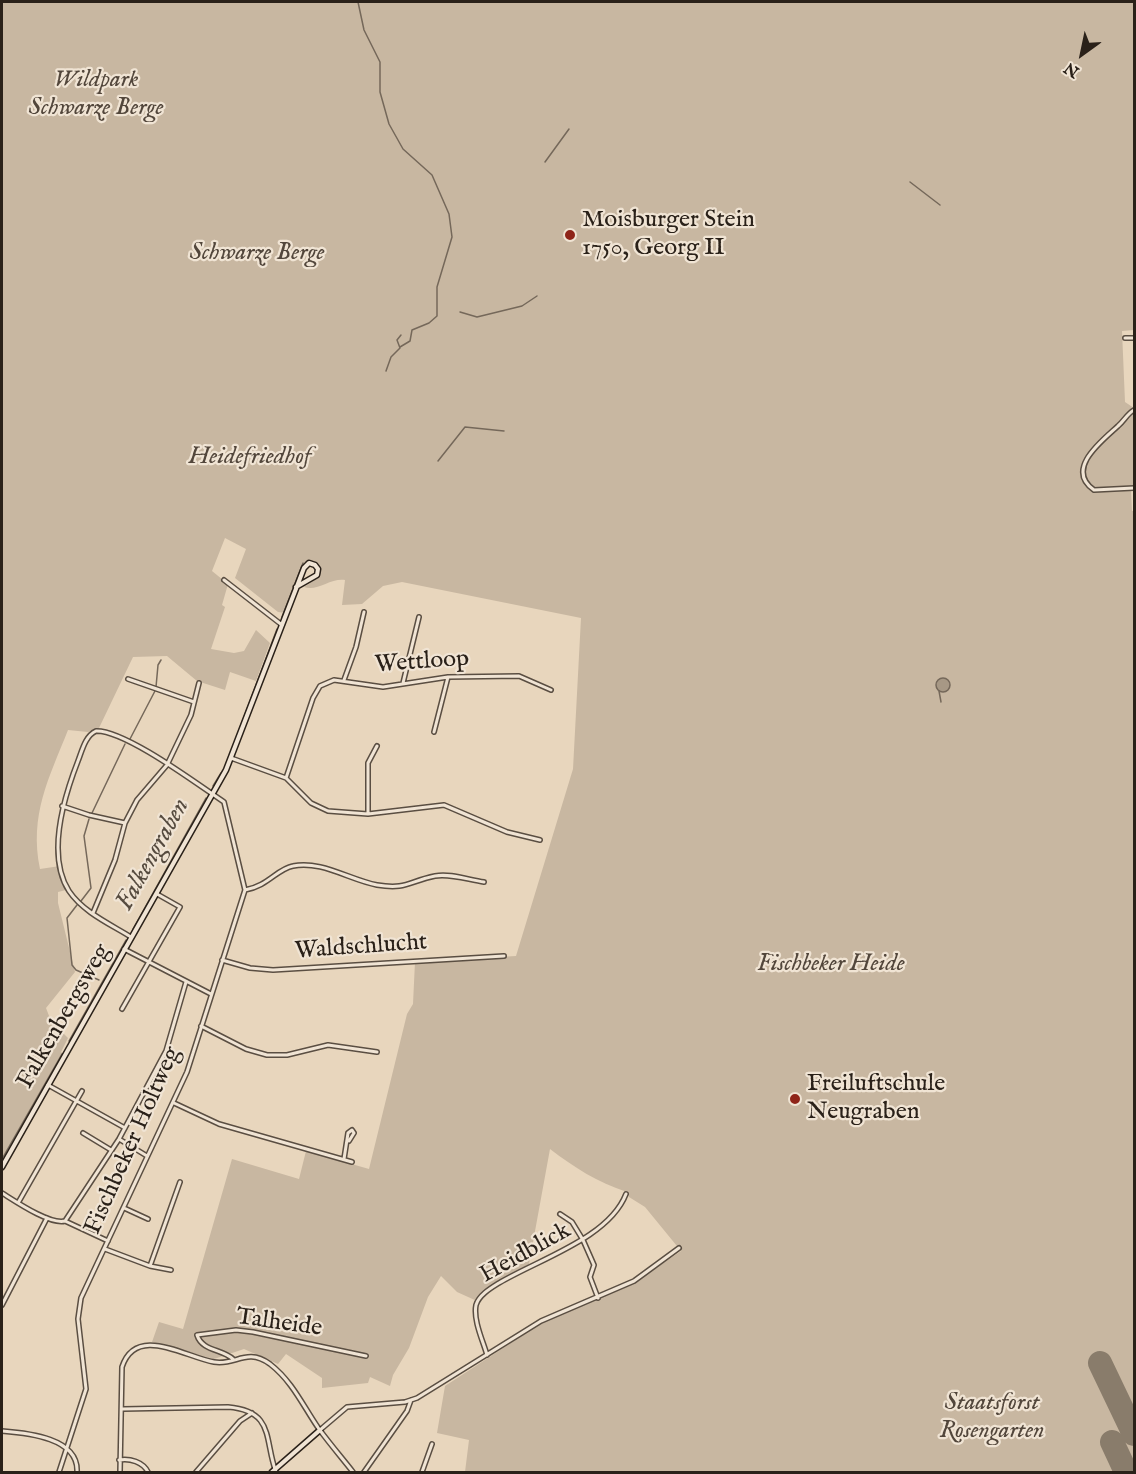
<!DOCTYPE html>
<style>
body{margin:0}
#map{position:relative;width:1136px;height:1474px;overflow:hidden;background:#e8d6bd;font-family:"IM FELL English",serif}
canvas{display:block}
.frame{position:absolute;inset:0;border:3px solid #2a2119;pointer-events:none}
.north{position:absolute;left:1052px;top:24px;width:60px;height:60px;-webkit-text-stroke:4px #f0e4d4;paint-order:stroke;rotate:213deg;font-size:16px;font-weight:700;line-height:24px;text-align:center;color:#2a2119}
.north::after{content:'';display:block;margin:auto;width:21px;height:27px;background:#2a2119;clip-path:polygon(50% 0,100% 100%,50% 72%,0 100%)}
</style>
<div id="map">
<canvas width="1136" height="1474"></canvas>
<div class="frame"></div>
<div class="north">N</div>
</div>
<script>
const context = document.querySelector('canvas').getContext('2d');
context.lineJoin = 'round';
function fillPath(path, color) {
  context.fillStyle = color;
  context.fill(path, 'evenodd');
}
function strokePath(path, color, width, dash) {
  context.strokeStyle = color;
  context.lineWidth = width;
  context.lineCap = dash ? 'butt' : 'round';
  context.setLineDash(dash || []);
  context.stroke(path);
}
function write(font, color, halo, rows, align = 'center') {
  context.font = font + ' "IM FELL English",serif';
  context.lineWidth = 4.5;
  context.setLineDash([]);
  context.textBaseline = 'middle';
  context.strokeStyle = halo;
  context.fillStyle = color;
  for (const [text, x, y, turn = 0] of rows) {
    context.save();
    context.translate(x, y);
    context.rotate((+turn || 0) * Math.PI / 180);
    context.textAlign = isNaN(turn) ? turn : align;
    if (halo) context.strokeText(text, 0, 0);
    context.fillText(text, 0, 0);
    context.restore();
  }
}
fillPath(new Path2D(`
 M2,2H1134V330L1122,331L1125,402L1134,408V489H1131L1132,511H1134V1472H465L469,1440L437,1433L445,1386L543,1322L629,1286L681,1251L645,1207L629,1197L627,1192C597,1182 575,1168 550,1149L529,1264L489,1289L477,1301L457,1292L441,1276L428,1297L409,1348L393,1375L390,1386L370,1377L368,1383L322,1388V1378L286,1354L278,1364L244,1349L214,1359L152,1342L159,1322L183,1329L232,1159L299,1179L306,1151L369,1169L407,1014L413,1004L415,962L516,956L573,769L581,618L402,582L383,586L362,604L342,605L345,580C330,578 317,592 304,587L321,576L318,566L314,562H304L285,613L278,612L235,578L246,549L225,538L212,571L228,584L222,605L225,607L211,649L234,653L244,651L256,630L270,643L256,681L230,672L225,690L197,681L167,656L133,657L99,728L88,732L68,730C49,778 29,815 40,869L60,866L66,890L58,892V903L75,972L46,1008L51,1021L68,1038L61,1052L63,1054L2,1164Z`), '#c8b7a1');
const water = new Path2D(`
 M936 685a7 7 0 1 1 14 0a7 7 0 1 1-14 0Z`);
fillPath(water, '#a79885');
strokePath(water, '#75685a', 1.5);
strokePath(new Path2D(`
 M358,2L364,30L380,62V92L389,124L403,149L432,175L449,214L452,237L437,287V316L429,323L412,330L410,341L400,347
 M545,162L569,129
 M910,182L940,205
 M460,312L477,317L522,306L537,296
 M386,371L391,357L400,348L397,340L401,335
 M438,461L465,427L504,431
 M282,617L303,563
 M156,687L158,665L161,660
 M939,691L941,702
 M130,739L156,689
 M235,741L277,629
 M227,762L229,757
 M213,786L221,773
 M92,813L125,744
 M81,901L91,888L84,836L89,819
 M77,905L67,918L72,965L76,970L99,980
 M133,929L206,798
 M69,1041L126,940
 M2,1159L62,1054`), '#75685a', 1.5);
strokePath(new Path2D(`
 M1100,1363L1134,1434
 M1112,1442L1126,1472`), '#897c6b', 24);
const street = new Path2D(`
 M1125,338H1134
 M1134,410C1127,414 1124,421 1118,426C1103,440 1064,469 1094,490L1134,488
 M224,580L282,625
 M128,679L194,702
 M344,680L356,647L364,612
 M403,683L419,617
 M434,732L448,677
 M231,758L286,778L311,803L328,811L368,814L444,805L507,832L540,840
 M286,778L313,698L320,686L334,680L383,687L448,677L519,676L551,690
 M62,806L89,815L125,823
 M368,814V763L377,746
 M245,890C268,886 277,869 293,866C321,860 350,880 377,885C407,890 409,881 435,876C450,873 469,880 484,882
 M93,913L115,860L125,823L137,800L167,765L191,715L199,683
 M124,949L211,994
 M222,960L250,968L273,970L504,956
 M122,1009L180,907L157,894
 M201,1026L246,1049L267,1055H287L328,1045L377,1052
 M48,1085L125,1128
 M174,1103L219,1124L352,1162
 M83,1133L111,1150
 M119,1139L147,1156
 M344,1159L348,1133L352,1130L354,1133L349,1141
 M2,1193C15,1201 50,1225 65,1221L108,1241
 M18,1203L82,1091
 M124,1208L148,1219
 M560,1214L572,1222L583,1240L594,1265L590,1277L598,1298
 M65,1221L119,1139L166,1051L186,982
 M105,1249L150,1266L171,1270
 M150,1266L180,1182
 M2,1305L47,1218
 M487,1355C483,1341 473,1320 476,1305C479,1295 491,1288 499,1283C539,1259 609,1238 626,1194
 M233,1359C222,1349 202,1351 197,1335L236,1330L253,1332L366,1356
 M123,1409L228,1407C275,1411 264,1440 276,1472
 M320,1430L347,1407L405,1402L417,1398L541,1321L634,1281L679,1248
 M2,1431C28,1433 79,1438 77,1472
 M119,1460C130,1458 143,1462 148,1472
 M59,1472L86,1389L78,1319L81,1298L187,1072L245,890L224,802C197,784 125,730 96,731C85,736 82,751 78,761C64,797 46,855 69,891C83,912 110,924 131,937
 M120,1472L122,1367C136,1324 185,1357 214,1362C236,1366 246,1347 270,1364C293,1382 303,1406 319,1429C330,1444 342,1458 353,1472
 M196,1472L240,1421L252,1413
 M364,1472L407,1411L411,1400
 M422,1472L432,1444`);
const secondary = new Path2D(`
 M2,1167L226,770L304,568L309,563L315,565L318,569L317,575L296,587
 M272,1472L320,1430`);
strokePath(street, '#5a4e42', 6);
strokePath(secondary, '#2a2119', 7);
strokePath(street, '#f0e4d4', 3);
strokePath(secondary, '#f0e4d4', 4);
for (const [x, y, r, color] of [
 [570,235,6,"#8f2418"],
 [795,1099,6,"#8f2418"]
]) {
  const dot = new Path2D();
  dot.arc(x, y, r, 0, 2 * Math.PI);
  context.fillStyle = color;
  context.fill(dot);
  strokePath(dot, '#f0e4d4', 2);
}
write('italic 24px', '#52463b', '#f0e4d4', [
 ["Wildpark",96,81],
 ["Schwarze Berge",96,109],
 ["Schwarze Berge",257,254],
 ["Heidefriedhof",250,458],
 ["Fischbeker Heide",831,965],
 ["Staatsforst",992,1404],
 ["Rosengarten",992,1432]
]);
write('24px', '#2a2119', '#f0e4d4', [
 ["Moisburger Stein",582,221],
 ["1750, Georg II",582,249],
 ["Freiluftschule",807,1085],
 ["Neugraben",807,1113]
], 'left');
write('24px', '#2a2119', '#f0e4d4', [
 ["Wettloop",422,663,-4],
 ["Waldschlucht",361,948,-4],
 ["Falkenbergsweg",65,1017,-60],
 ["Fischbeker Holtweg",134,1141,-66],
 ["Heidblick",526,1254,-29],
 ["Talheide",279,1324,8]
]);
write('italic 26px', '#564b3f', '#f0e4d4', [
 ["Falkengraben",154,855,-61]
]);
</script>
